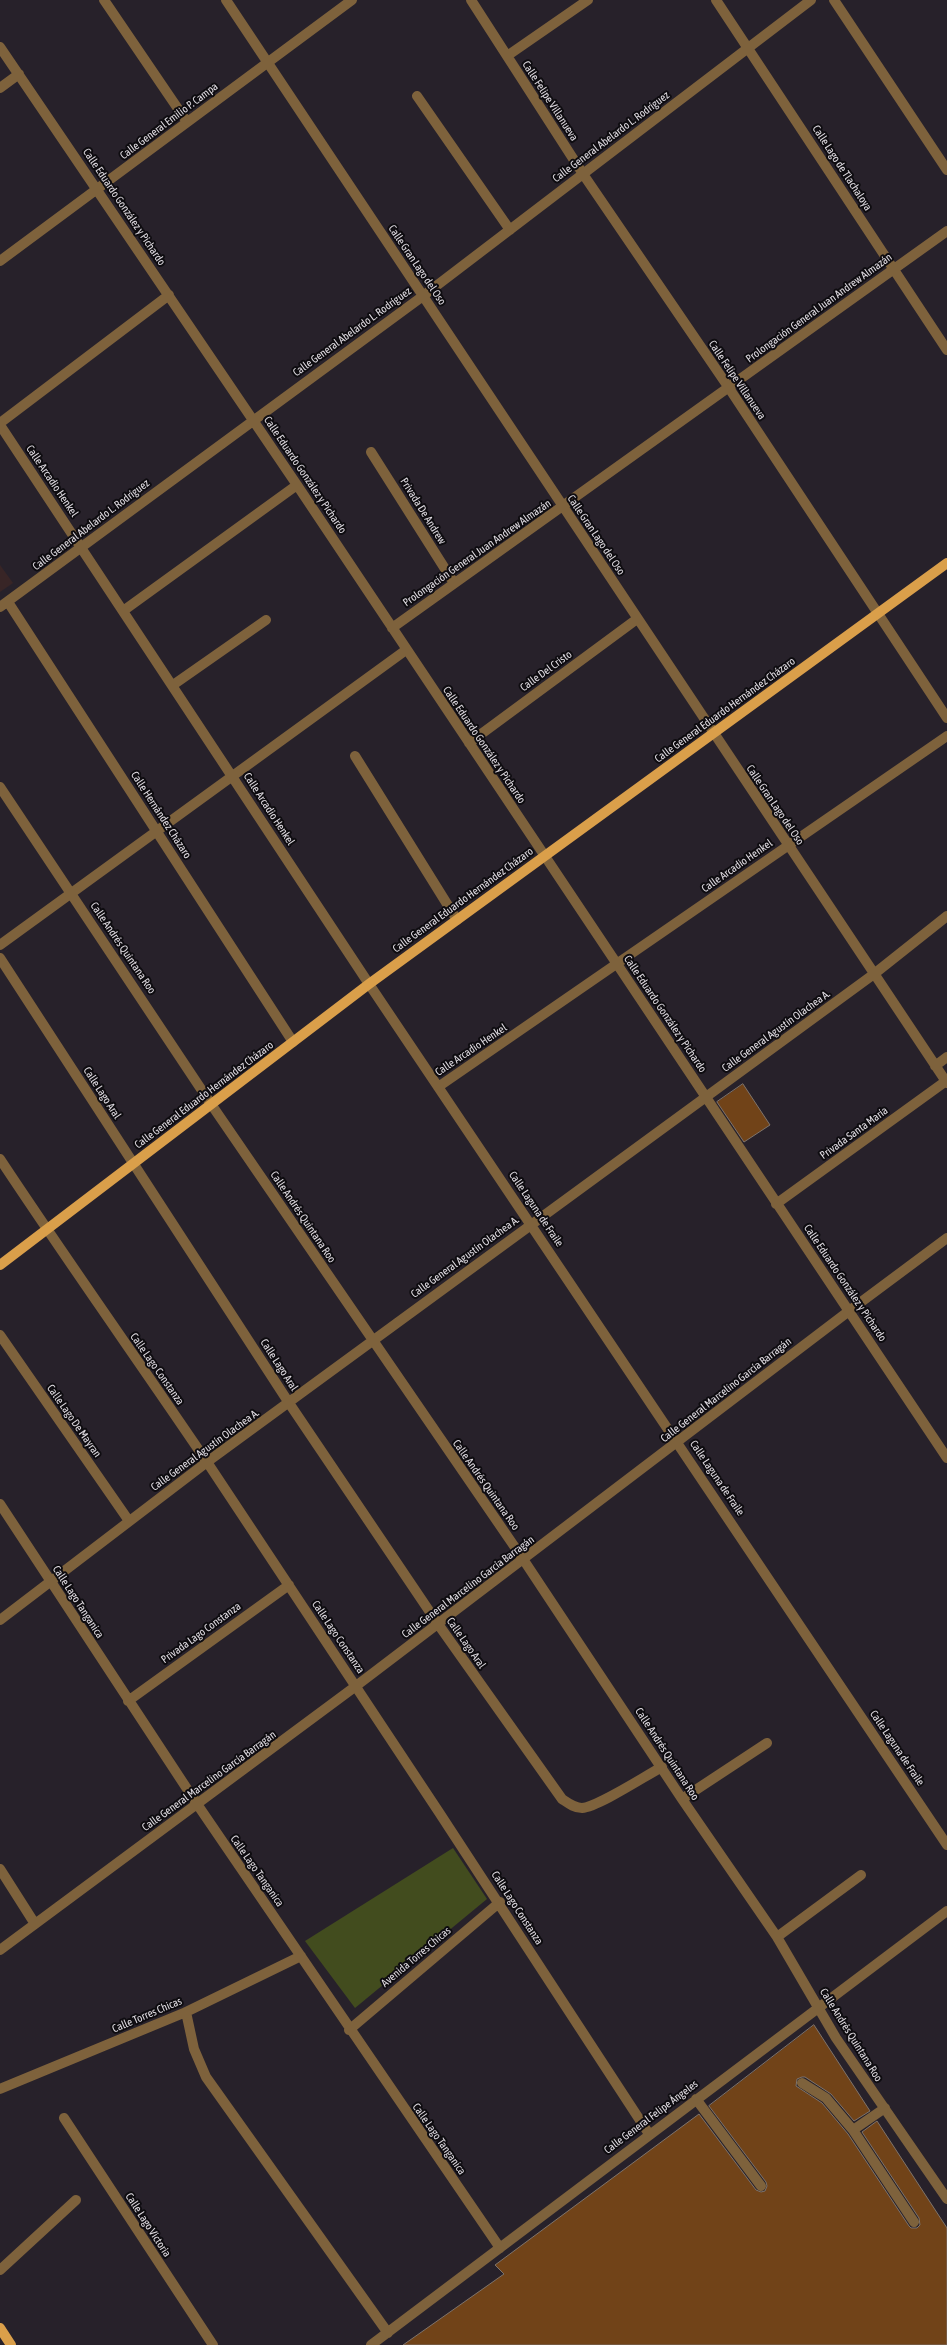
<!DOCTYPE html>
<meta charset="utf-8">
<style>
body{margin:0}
canvas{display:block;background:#27212a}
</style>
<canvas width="947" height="2345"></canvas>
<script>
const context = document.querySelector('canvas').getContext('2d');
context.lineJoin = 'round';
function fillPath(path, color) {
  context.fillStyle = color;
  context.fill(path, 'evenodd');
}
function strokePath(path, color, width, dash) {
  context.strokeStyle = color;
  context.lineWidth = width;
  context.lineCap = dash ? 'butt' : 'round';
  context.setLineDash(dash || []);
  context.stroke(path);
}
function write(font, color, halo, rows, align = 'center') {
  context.font = font + ' "Asap Condensed",sans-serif';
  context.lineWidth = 4;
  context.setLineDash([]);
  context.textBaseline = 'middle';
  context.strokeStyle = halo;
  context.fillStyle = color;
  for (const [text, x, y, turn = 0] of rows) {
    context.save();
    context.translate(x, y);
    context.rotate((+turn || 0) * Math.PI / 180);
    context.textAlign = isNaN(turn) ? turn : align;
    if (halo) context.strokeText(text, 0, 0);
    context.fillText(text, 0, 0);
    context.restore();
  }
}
fillPath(new Path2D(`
 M0,565L13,583L0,592Z`), '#382526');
fillPath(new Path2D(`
 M453,1848L487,1899L355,2008L305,1941Z`), '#424c1e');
const building = new Path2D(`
 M743,1084L770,1125L744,1142L717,1102Z
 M814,2025L870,2111L854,2121L831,2094L805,2077H802L797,2079L796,2086L822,2103L848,2134L909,2226L911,2228H917L920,2225L919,2218L862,2132L877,2121L947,2228V2345H403L504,2274L495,2265L699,2114L756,2190L761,2192L765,2191L767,2186L766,2182L709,2106Z`);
fillPath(building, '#714318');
strokePath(building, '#7e736b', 1);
strokePath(new Path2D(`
 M104,0L187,122
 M226,0L947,1083
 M471,0L583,174L729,388L947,718
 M716,0L947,350
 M834,0L947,170
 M0,47L297,485L947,1458
 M507,56L588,0
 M0,88L19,74
 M417,96L510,230
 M0,261L352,0
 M0,423L169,295
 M0,425L369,984L947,1845
 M371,452L454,583
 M8,602L293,1042
 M0,607L423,296L811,0
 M123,611L297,485
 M392,628L947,231
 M173,685L266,620
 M469,743L637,619
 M355,756L457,920
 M0,787L211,1104L523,1559L682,1799L777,1937L836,2038L947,2199
 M0,945L406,650
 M0,958L289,1403L438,1624L562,1799C568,1803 574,1808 582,1808C598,1807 645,1776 662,1767
 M935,1066L947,1057
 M438,1087L947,736
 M0,1159C68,1262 140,1363 209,1465C357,1687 504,1910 649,2134
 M776,1204L946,1081
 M0,1335L129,1521
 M0,1504L197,1804L500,2248
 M0,1620L207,1462L874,974L947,916
 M128,1701L289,1585
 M682,1799L767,1743
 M0,1869L35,1924
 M777,1937L861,1875
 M0,1950L356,1686L849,1311L947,1238
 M186,2012L194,2049L206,2077L388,2333
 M349,2030L500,1902
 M802,2083L826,2098L853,2130
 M0,2089L186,2012L301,1956
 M696,2099L761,2186
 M885,2108L853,2130L914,2222
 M64,2118L213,2345
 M0,2270L76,2200
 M371,2345L947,1911`), '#7e623c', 10);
strokePath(new Path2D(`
 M0,1265L369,984L947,563
 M0,2328L11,2345`), '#da9f4a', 10);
write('11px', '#e0dce2', '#0e0c10', [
 ["Calle Felipe Villanueva",550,101,57],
 ["Calle General Emilio P. Campa",169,121,-37],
 ["Calle General Abelardo L. Rodríguez",611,137,-37],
 ["Calle Lago de Tlachaloya",842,168,57],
 ["Calle Eduardo González y Pichardo",124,207,56],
 ["Calle Gran Lago del Oso",417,265,56],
 ["Prolongación General Juan Andrew Almazán",819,308,-36],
 ["Calle General Abelardo L. Rodríguez",352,332,-36],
 ["Calle Felipe Villanueva",737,380,56],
 ["Calle Eduardo González y Pichardo",305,475,56],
 ["Calle Arcadio Henkel",52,481,56],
 ["Privada De Andrew",423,511,58],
 ["Calle General Abelardo L. Rodríguez",91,525,-37],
 ["Calle Gran Lago del Oso",596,535,56],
 ["Prolongación General Juan Andrew Almazán",477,553,-35],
 ["Calle Del Cristo",546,671,-36],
 ["Calle General Eduardo Hernández Cházaro",725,710,-36],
 ["Calle Eduardo González y Pichardo",484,745,56],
 ["Calle Gran Lago del Oso",775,805,56],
 ["Calle Arcadio Henkel",269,809,57],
 ["Calle Hernández Cházaro",161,815,57],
 ["Calle Arcadio Henkel",737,866,-35],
 ["Calle General Eduardo Hernández Cházaro",463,900,-36],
 ["Calle Andrés Quintana Roo",123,948,56],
 ["Calle Eduardo González y Pichardo",665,1014,56],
 ["Calle General Agustín Olachea A.",776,1031,-36],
 ["Calle Arcadio Henkel",471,1050,-34],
 ["Calle Lago Aral",102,1093,57],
 ["Calle General Eduardo Hernández Cházaro",204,1095,-37],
 ["Privada Santa María",854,1133,-36],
 ["Calle Laguna de Fraile",536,1209,56],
 ["Calle Andrés Quintana Roo",303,1217,56],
 ["Calle General Agustín Olachea A.",465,1257,-36],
 ["Calle Eduardo González y Pichardo",845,1283,56],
 ["Calle Lago Aral",279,1365,57],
 ["Calle Lago Constanza",157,1369,55],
 ["Calle General Marcelino García Barragán",726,1390,-38],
 ["Calle Lago De Mayran",74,1421,55],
 ["Calle General Agustín Olachea A.",205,1450,-36],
 ["Calle Laguna de Fraile",717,1478,56],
 ["Calle Andrés Quintana Roo",486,1485,55],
 ["Calle General Marcelino García Barragán",468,1587,-37],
 ["Calle Lago Tanganica",78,1602,57],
 ["Privada Lago Constanza",201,1633,-36],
 ["Calle Lago Constanza",338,1637,56],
 ["Calle Lago Aral",466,1643,55],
 ["Calle Laguna de Fraile",897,1748,56],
 ["Calle Andrés Quintana Roo",667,1754,57],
 ["Calle General Marcelino García Barragán",209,1781,-36],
 ["Calle Lago Tanganica",257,1871,55],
 ["Calle Lago Constanza",517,1908,57],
 ["Avenida Torres Chicas",416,1957,-40],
 ["Calle Torres Chicas",147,2015,-23],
 ["Calle Andrés Quintana Roo",851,2035,58],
 ["Calle General Felipe Ángeles",651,2117,-37],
 ["Calle Lago Tanganica",439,2139,55],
 ["Calle Lago Victoria",148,2225,57]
]);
</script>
